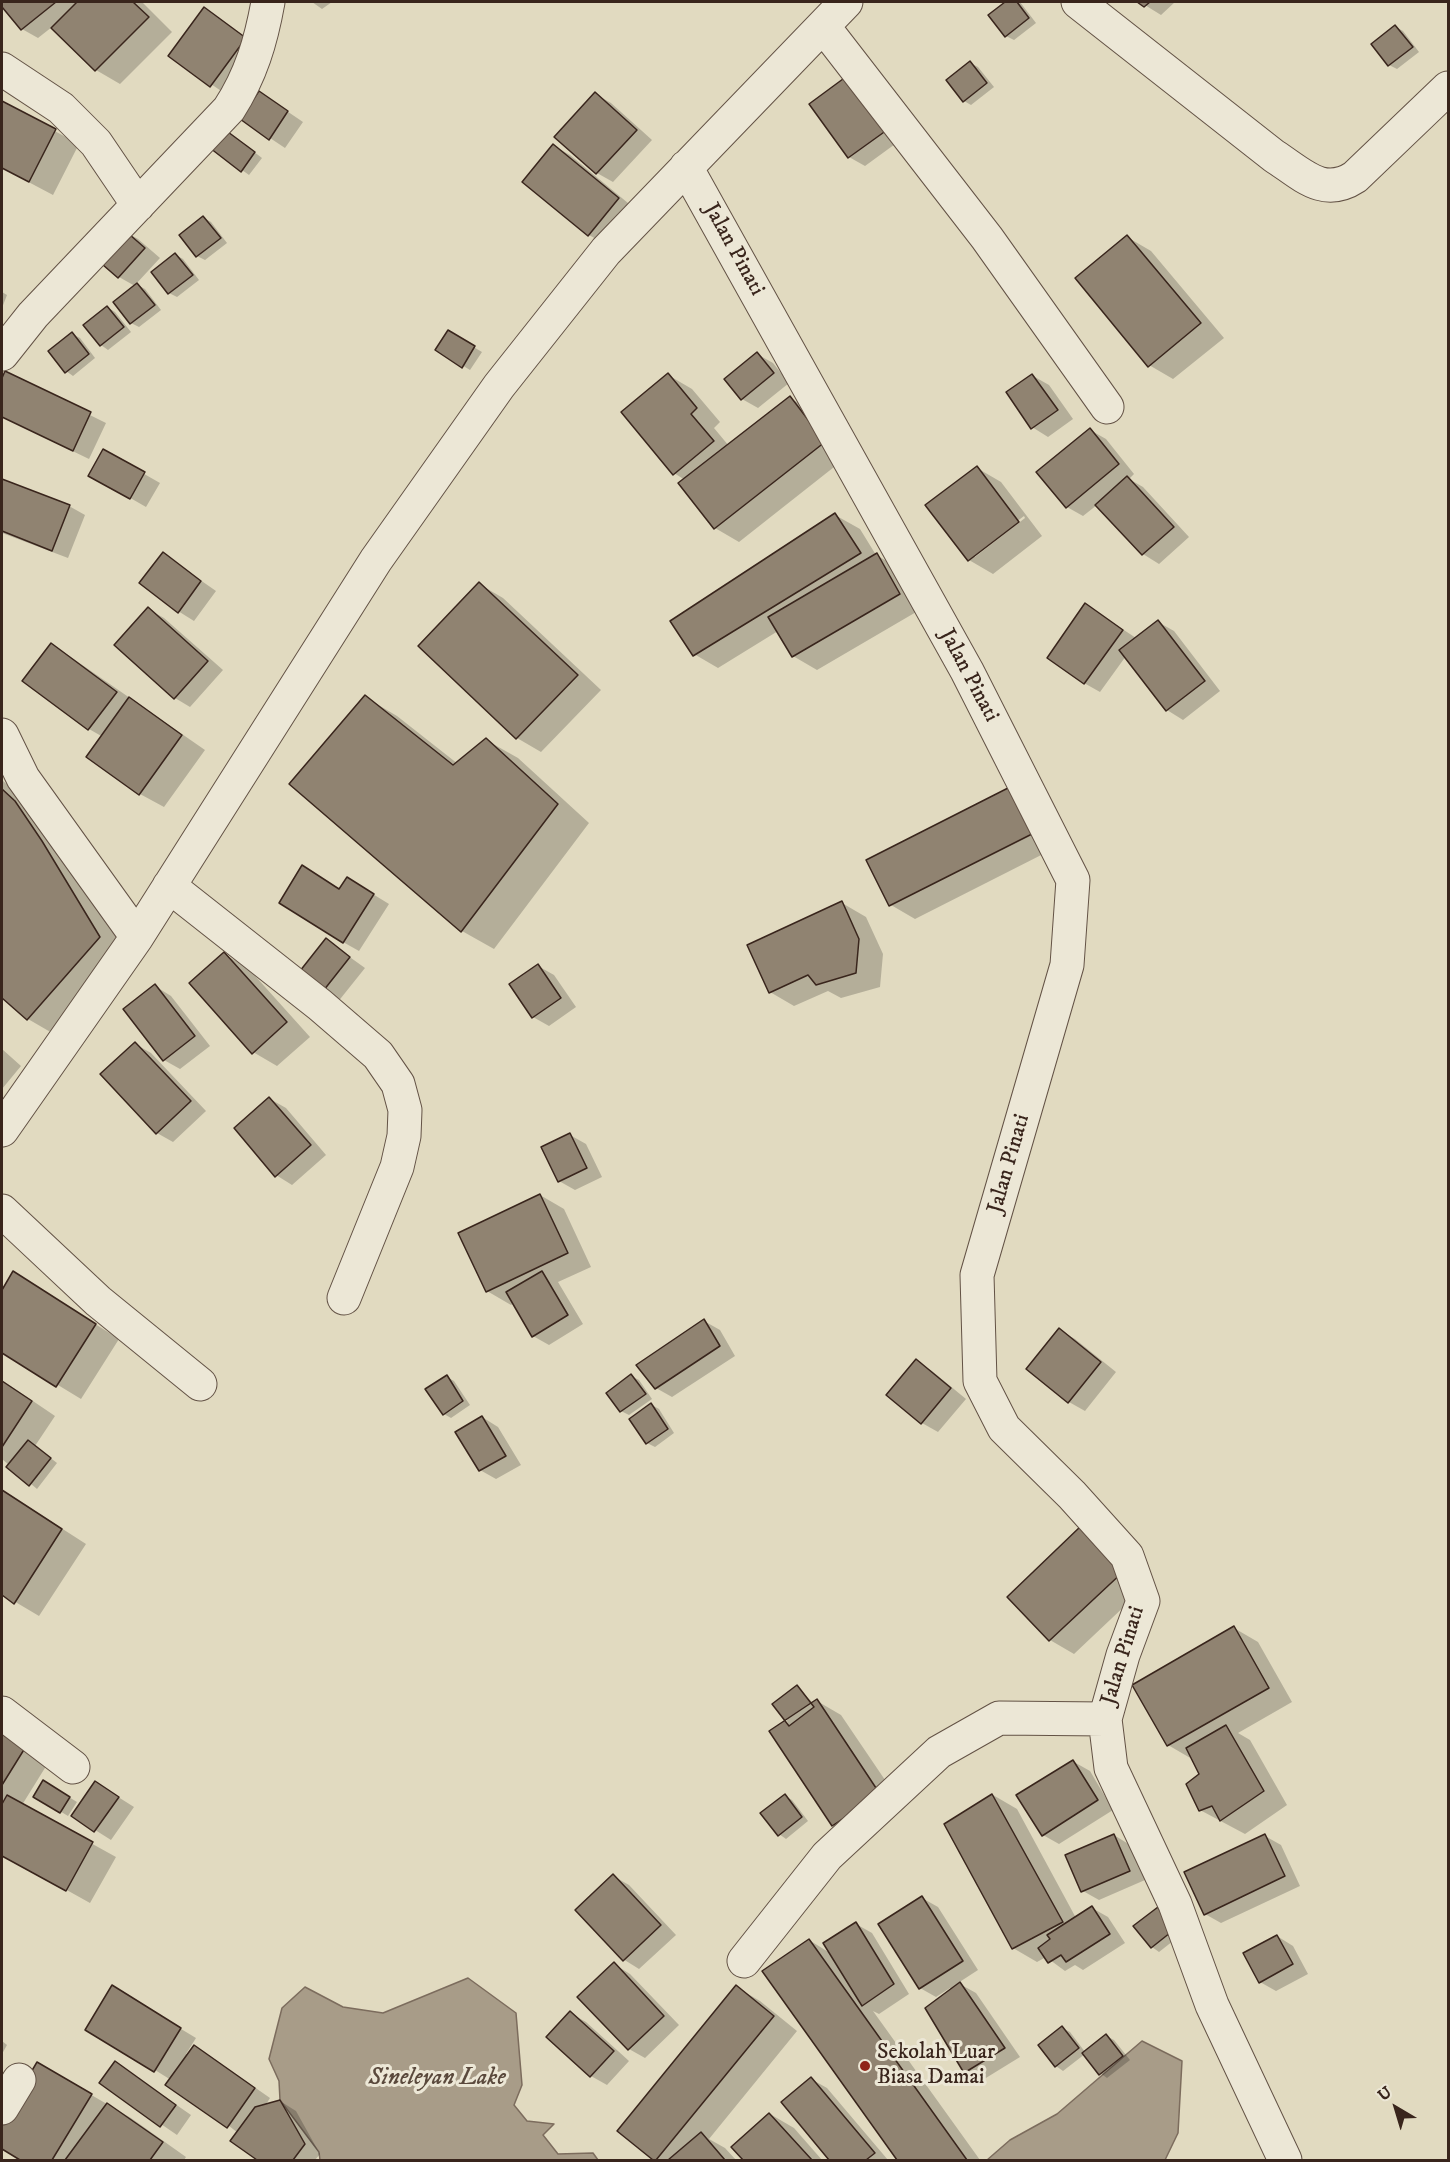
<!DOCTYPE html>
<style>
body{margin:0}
#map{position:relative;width:1450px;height:2162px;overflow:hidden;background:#e1dac0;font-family:"IM FELL DW Pica",serif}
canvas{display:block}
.frame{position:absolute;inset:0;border:3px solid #39251c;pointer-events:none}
.north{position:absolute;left:1366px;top:2078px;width:60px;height:60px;-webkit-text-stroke:4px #ece7d6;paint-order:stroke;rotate:322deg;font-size:16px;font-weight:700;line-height:24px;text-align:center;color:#39251c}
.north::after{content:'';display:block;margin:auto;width:21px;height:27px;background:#39251c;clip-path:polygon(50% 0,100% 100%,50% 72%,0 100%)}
</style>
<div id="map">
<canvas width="1450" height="2162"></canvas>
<div class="frame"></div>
<div class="north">U</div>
</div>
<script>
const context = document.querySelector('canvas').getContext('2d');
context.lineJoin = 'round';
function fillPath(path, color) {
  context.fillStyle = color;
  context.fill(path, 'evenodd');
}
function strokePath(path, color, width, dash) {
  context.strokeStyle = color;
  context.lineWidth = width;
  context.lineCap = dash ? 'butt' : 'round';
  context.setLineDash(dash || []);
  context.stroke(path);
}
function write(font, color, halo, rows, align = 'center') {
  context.font = font + ' "IM FELL DW Pica",serif';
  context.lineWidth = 6;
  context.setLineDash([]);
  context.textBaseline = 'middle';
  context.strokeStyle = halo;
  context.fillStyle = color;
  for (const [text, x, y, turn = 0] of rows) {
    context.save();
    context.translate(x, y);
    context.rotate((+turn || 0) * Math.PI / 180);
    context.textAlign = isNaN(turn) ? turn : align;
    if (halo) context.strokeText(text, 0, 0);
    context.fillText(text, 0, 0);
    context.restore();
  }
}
const water = new Path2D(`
 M468,1978L516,2013L522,2085L514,2105L527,2121L554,2124L543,2135L558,2154L593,2153L598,2160H320L319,2152L280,2100L279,2081L269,2059L282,2008L305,1987L343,2007L383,2013Z
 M1142,2041L1182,2061L1178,2133L1165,2160H987L1010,2140L1057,2114Z`);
fillPath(water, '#a89c88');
strokePath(water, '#7c6c5d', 1.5);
fillPath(new Path2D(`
 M2,2H142L172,32L120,84L96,70L52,27L38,38L22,29Z
 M312,2H332L322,9Z
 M1007,2H1020L1036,23L1014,40L1006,36L990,15Z
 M1140,2H1175L1161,15Z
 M204,9L261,48L227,95L170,56Z
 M1396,27L1403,31L1419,52L1397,69L1389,65Z
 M970,63L978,67L994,87L971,105L964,101Z
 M847,78L902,139L865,166L849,157Z
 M595,94L611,103L652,140L613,182L597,173L556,136Z
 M2,103L79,144L53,195L2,168Z
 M275,103L303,122L285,148L270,138Z
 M232,135L262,158L249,175L242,170Z
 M554,146L570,155L634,208L605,244L589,235L524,182Z
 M204,218L211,222L227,243L205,260L197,256L181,235Z
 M122,230L138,239L160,258L136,284L145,289L161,310L139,327L131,323L135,286L119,277Z
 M1127,237L1151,251L1224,338L1173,379L1149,365Z
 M176,255L183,259L199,280L177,297L169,293Z
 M2,292L7,295L2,308Z
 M107,307L115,312L131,332L108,350L101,345Z
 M448,332L482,352L470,370L437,350Z
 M72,334L80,338L95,358L73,376L66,371Z
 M757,354L773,363L789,383L758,408L742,399Z
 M5,373L106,423L89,459L2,417V382Z
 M668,375L692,389L720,422L714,428L729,446L790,398L814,412L848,456L739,542L715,528L685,480L674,473Z
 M1033,376L1049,385L1073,419L1048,437L1032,427Z
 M1090,430L1106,439L1134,474L1129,479L1143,487L1189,537L1159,564L1143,554L1097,505L1083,516L1067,507Z
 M104,451L160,483L146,507L106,484Z
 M977,468L1001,482L1042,536L993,574L969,560ZM1024,516L1025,518L975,557V553Z
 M2,480L69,506L85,515L68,558L2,533Z
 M835,515L860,529L876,555L901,569L923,608L817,670L793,656L778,631L718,668L694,654Z
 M163,554L216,591L194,621L178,611Z
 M479,584L503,598L601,690L541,752L517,738L420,646Z
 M1086,605L1136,638L1158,622L1174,631L1220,691L1183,720L1167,710L1126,656L1100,692L1084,683Z
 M148,609L164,618L223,670L190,707L175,698Z
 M52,644L205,750L164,807L140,794L103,737L89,729Z
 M365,697L397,716L458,764L486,740L518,758L589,823L494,949L462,931L291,784Z
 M2,780L47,821L131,956L59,1037L28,1019L2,996Z
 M1010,789L1057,847L915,919L891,905Z
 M363,888L389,904L359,951L343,942L340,890Z
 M842,903L866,917L883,954L880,987L841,998L828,991L794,1006L770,992Z
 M326,940L365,968L337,1003L321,994Z
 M224,954L248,968L310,1037L277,1066L253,1052Z
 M538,966L554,975L576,1007L549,1026L533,1017Z
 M155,986L171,996L210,1046L180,1069L164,1060Z
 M135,1044L151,1053L206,1111L173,1142L157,1133Z
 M2,1049L21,1066L2,1089Z
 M270,1099L286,1108L326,1155L292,1185L276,1175Z
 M570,1135L586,1144L602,1177L575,1190L559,1181Z
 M540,1195L564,1209L591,1267L558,1282L583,1324L549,1345L533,1336L514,1303L511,1305L487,1291Z
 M14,1273L119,1339L81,1399L2,1351V1293Z
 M704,1321L720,1330L735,1356L672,1397L656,1388Z
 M1059,1330L1075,1339L1116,1372L1085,1411L1069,1402Z
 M916,1361L932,1371L966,1399L938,1432L922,1423L888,1395Z
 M631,1376L639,1380L652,1399L629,1415L621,1411Z
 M447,1377L454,1381L470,1405L451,1418L444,1414Z
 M2,1380L55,1416L35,1446L57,1463L37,1489L2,1459Z
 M652,1405L659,1409L674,1433L655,1447L647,1443Z
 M482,1417L498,1427L521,1465L496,1479L480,1470L458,1432Z
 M2,1490L86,1544L39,1616L2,1594Z
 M1082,1527L1148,1584L1074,1654L1050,1640L1009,1597Z
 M1234,1628L1258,1642L1292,1702L1238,1733L1250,1740L1287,1805L1245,1834L1200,1810L1201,1775L1192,1759L1168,1745Z
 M797,1687L813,1703L817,1701L841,1715L904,1808L857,1839L833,1825L787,1721Z
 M2,1735L48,1763L22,1805L116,1857L90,1903L2,1854Z
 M1074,1762L1090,1771L1113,1810L1059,1844L1043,1835Z
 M44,1782L77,1802L68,1816L35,1796Z
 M96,1783L134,1807L111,1840L73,1816Z
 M993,1795L1017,1809L1076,1918L1092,1908L1108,1917L1125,1943L1083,1970L1075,1965L1065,1971L1046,1957L1037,1962L1013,1948Z
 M785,1796L792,1800L808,1821L786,1839L779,1834Z
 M1114,1835L1130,1845L1145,1880L1099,1900L1083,1891Z
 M1265,1836L1281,1845L1300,1886L1221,1923L1205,1914Z
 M613,1876L629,1885L676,1935L639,1969L623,1959Z
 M922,1898L938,1907L978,1970L958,1983L976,1993L1020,2057L981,2081L965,2072L951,1990L950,1988L936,1997L920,1988Z
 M856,1924L872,1933L909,1994L879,2014L873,2011L980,2160H899L764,1972L809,1940L830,1953Z
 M1135,1927L1182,1934L1159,1952L1152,1947Z
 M1277,1936L1293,1946L1308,1974L1276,1991L1260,1982Z
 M614,1964L630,1974L679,2025L645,2058L629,2049Z
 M736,1987L760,2001L797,2031L709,2139L725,2148L736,2160H656L619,2131Z
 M128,1997L196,2038L186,2054L189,2055L194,2047L210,2056L270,2098L265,2106L280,2101L296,2111L320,2154L315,2160H260L232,2141L238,2133L171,2080L155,2070Z
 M570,2013L586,2022L629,2061L607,2085L591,2076Z
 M1062,2028L1070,2032L1085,2052L1106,2036L1114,2040L1130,2060L1107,2078L1100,2073L1085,2054L1063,2071L1056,2066L1040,2046Z
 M2,2041L7,2045L2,2054Z
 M116,2063L191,2115L177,2135L101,2083Z
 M38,2064L131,2118L186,2157L184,2160H23L2,2148V2125Z
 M811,2079L827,2088L888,2160H831L783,2102Z
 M770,2114L794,2128L822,2160H745L733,2147Z`), '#0003');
const building = new Path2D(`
 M2,2H56L21,30L2,7Z
 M77,2H133L149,17L95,71L51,28Z
 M1005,2H1017L1029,18L1005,37L988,15Z
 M1137,2H1150L1144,7Z
 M204,7L246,38L210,87L168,56Z
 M1395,25L1413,47L1388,66L1371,44Z
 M970,61L987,83L963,102L946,80Z
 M847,76L887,130L848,158L809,104Z
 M259,91L288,111L269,140L240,119Z
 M595,92L637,130L596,174L554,137Z
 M2,101L56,129L29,182L2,168Z
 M224,129L255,152L241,172L210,148Z
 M553,144L619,198L588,236L522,182Z
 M203,216L221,238L196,257L179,235Z
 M122,228L145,248L118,278L95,258Z
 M1127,235L1201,323L1148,367L1075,278Z
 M175,253L193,275L168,294L151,272Z
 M137,283L155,305L130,324L113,302Z
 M107,306L124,327L100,346L83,325Z
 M448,330L475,346L462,368L435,350Z
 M72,332L89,354L65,373L48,351Z
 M757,352L774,373L741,400L724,379Z
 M5,371L91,412L73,451L2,417V378Z
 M668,373L697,408L691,414L714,441L673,475L621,412Z
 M1032,374L1058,410L1031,429L1006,392Z
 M790,396L825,442L714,529L678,483Z
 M1090,428L1119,464L1066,508L1036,472Z
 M103,449L145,472L130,499L88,476Z
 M977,466L1019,522L968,561L925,505Z
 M1127,476L1174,527L1142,555L1095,505Z
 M2,479L70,505L52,551L2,531Z
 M835,513L861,553L693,656L670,621Z
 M163,552L201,581L178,613L139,583Z
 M877,553L900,594L792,657L768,617Z
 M479,582L578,675L516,739L418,646Z
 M1085,603L1123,630L1084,684L1047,658Z
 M148,607L208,661L174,699L114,645Z
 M1158,620L1205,681L1166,711L1119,650Z
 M51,643L117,692L88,730L22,681Z
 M365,695L453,765L486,738L558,804L461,932L289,784Z
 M129,697L182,735L139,795L86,757Z
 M1010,787L1034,833L889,906L866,860Z
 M2,789L15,801L42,841L100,937L27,1020L2,998Z
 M302,865L339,889L347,877L374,894L343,943L279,903Z
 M842,901L859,939L856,973L816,985L808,975L769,993L747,945Z
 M326,938L350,957L320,995L296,976Z
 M224,952L287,1022L252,1054L189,983Z
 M538,964L561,998L532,1018L509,984Z
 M155,984L195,1036L163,1061L123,1009Z
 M135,1042L191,1101L156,1134L100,1074Z
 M269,1097L311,1145L275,1177L234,1128Z
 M570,1133L587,1168L558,1182L541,1147Z
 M540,1194L568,1253L486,1292L458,1233Z
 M13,1271L96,1324L56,1387L2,1353V1290Z
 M542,1271L568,1315L532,1337L506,1292Z
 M704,1319L720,1346L655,1389L636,1365Z
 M1059,1328L1101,1362L1068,1403L1026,1369Z
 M916,1359L951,1388L921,1424L886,1395Z
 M631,1374L646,1394L620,1412L606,1393Z
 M447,1375L463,1401L443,1415L425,1389Z
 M2,1381L32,1401L2,1447Z
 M651,1403L668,1429L646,1444L629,1419Z
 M482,1416L506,1456L479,1471L455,1432Z
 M28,1440L51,1458L29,1486L6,1467Z
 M2,1490L62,1529L14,1604L2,1595Z
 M1082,1525L1125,1570L1049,1641L1007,1597Z
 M1234,1626L1269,1688L1167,1746L1132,1685Z
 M797,1685L814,1707L789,1726L772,1704Z
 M817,1699L880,1794L832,1826L769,1731Z
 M1226,1725L1264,1791L1220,1821L1212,1806L1199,1811L1186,1784L1199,1774L1186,1748Z
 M2,1734L25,1748L2,1785Z
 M1073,1760L1098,1800L1042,1836L1016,1795Z
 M43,1780L70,1797L60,1813L33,1797Z
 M95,1781L119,1797L94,1832L71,1816Z
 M785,1794L802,1817L778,1836L760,1813Z
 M992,1794L1063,1922L1012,1949L944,1824Z
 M7,1795L93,1842L66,1891L2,1856V1804Z
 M1114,1834L1130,1871L1081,1892L1065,1855Z
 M1265,1834L1285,1876L1204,1915L1184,1872Z
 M613,1874L661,1925L623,1961L575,1910Z
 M922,1896L963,1961L919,1989L878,1924Z
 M1092,1906L1110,1934L1066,1962L1061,1955L1048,1963L1038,1948L1050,1939L1047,1935Z
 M1158,1907L1175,1929L1151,1948L1133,1926Z
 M856,1922L894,1984L862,2006L823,1943Z
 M1277,1935L1293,1964L1259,1983L1243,1953Z
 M809,1939L967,2160H897L762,1971Z
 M614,1962L664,2016L628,2050L577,1997Z
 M960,1982L1005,2048L964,2073L925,2008Z
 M112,1985L181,2028L154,2072L85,2030Z
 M736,1985L774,2016L656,2160H653L617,2131Z
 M570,2011L614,2051L590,2077L546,2037Z
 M1062,2026L1079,2048L1055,2067L1038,2045Z
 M1106,2034L1123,2056L1099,2075L1082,2053Z
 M194,2045L255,2088L227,2128L165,2085Z
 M115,2061L176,2105L160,2127L99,2083Z
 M37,2062L92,2094L52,2160H20L2,2149V2122Z
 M811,2077L875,2153L866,2160H829L781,2102Z
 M280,2100L305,2144L293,2160H257L230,2141L255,2107Z
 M107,2103L163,2142L150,2160H65Z
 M769,2113L812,2160H743L731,2147Z
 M701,2132L725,2160H668Z`);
fillPath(building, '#908371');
strokePath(building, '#39251c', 1.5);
const minor = new Path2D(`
 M1078,2L1274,156C1302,174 1323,198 1355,177L1448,88
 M823,26L987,238L1107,407
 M2,69L61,108L96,143L138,205
 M686,167L967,671L1073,880L1067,965L977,1275L980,1381L1004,1428L1072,1495L1127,1556L1143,1601L1123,1655L1105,1719L1111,1768L1175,1904L1212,2005L1285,2160
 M2,354L33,315L229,109C251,75 261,41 268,2
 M2,735L23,778L137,937L2,1130
 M169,886L320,1005L378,1055L398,1084L405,1110L404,1136L397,1167L344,1298
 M137,937L376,560L499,386L606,251L846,2
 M2,1211L98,1301L200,1384
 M2,1713L73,1767
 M744,1961L827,1856L939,1752L999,1718L1105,1719
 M2,2108L19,2080`);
strokePath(minor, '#635245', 35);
strokePath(minor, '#ece7d6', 33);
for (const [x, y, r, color] of [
 [865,2066,6,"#8f2418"]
]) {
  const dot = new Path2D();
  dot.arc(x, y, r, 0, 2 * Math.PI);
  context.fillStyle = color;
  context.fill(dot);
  strokePath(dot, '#ece7d6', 2);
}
write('22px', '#39251c', '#ece7d6', [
 ["Jalan Pinati",733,250,61],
 ["Jalan Pinati",968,676,62],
 ["Jalan Pinati",1010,1164,-74],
 ["Jalan Pinati",1124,1656,-73]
]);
write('22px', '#39251c', '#ece7d6', [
 ["Sekolah Luar",877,2053],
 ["Biasa Damai",877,2078]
], 'left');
write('italic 24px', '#5a493c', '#ece7d6', [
 ["Sineleyan Lake",437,2079]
]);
</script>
